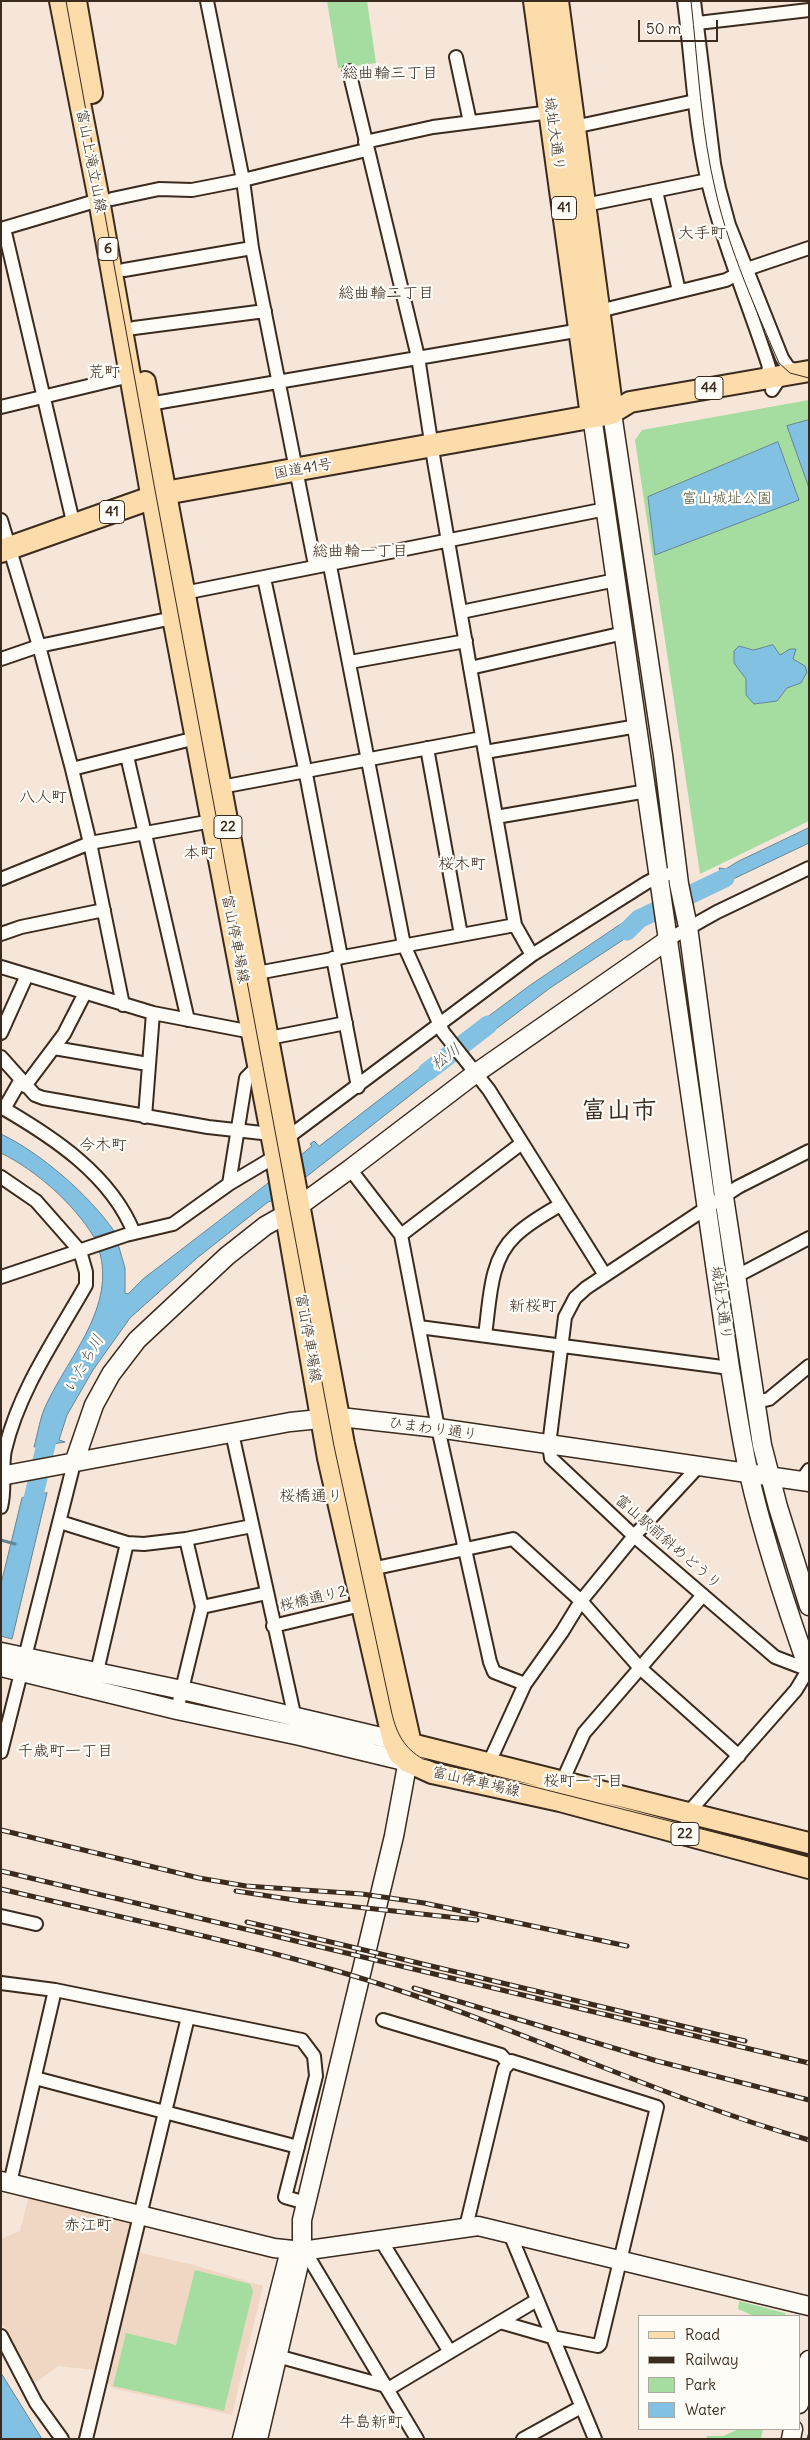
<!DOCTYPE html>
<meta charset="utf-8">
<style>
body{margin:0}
#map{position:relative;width:810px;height:2440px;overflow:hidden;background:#f5e6d9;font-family:Delius,sans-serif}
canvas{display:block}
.frame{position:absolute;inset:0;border:2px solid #3b2a1e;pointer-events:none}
.legend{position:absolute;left:638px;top:2315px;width:162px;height:115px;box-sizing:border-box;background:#fdfcf7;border:1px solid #afa8a0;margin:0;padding:6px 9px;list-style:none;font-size:15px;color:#3b2a1e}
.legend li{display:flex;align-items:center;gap:10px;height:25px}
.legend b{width:25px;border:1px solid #afa8a0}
.scale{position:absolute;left:638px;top:20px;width:80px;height:22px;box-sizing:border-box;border:2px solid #3b2a1e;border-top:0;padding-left:6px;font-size:15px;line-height:18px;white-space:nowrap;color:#3b2a1e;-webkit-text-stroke:4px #fdfcf7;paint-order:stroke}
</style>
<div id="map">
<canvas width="810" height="2440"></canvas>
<div class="frame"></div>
<ul class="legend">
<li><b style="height:6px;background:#fddcac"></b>Road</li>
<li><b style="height:6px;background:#3b2a1e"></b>Railway</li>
<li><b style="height:14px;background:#a5dda1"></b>Park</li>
<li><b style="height:14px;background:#82c1e2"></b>Water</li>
</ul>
<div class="scale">50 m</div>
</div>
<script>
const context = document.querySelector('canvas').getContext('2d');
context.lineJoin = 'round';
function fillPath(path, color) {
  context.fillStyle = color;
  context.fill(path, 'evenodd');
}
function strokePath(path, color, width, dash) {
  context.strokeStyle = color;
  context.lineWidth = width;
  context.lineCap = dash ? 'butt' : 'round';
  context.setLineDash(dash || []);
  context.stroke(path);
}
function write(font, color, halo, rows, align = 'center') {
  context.font = font + ' Delius,"Klee One",sans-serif';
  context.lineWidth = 4.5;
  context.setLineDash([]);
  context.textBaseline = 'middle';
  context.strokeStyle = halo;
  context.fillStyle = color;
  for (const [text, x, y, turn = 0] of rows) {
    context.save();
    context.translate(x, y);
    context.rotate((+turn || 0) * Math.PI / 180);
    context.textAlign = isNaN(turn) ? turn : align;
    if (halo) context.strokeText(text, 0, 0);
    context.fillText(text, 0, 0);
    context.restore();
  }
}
fillPath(new Path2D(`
 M29,2195L130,2220L133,2226L128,2250L194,2265L263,2286L232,2415L112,2388L95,2370L58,2366L34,2384L1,2321V2239L20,2231Z`), '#efd7c4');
fillPath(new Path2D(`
 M327,1H367L376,63L338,68Z
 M809,400V821L700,874L635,440L642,430Z
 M195,2270L250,2284L253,2291L224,2411L113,2386L126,2333L176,2345Z
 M739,2301L785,2313L786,2316H754L738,2309Z
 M739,2429H763L761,2439H706L707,2436H723Z`), '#a5dda1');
const water = new Path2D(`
 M809,420V488L787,426Z
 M778,442L799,500L655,555L648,497Z
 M773,645L780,655L790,649H796L793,659L805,666L807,672L801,683L787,688L777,701L754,704L746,695V679L734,663V651L739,646L753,650Z
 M809,828V843L731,880L704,896L702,883L721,873L719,868L726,869L737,862Z
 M645,908L648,923L638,930L550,988L472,1047L462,1036L529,986Z
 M444,1050L447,1057L454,1061L306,1177L301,1155L312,1146L310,1144L314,1141L319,1146Z
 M1,1134C41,1153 89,1195 114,1231L94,1237C73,1203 37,1171 1,1153Z
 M270,1182L274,1200L268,1202L197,1258L130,1318L93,1370L67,1415L59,1440L65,1442L34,1447C38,1433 40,1416 47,1403C70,1355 116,1306 99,1250L118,1244L125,1268V1293L128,1294L143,1279Z
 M47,1493L12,1639L1,1636V1584L22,1498Z
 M1,2373L42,2439H2Z`);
fillPath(water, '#82c1e2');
strokePath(water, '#668594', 1);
strokePath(new Path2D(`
 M1,1540L15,1544`), '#668594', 3);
strokePath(new Path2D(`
 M627,931L639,919L725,878
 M427,1072L488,1025
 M28,1520L47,1440L54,1421`), '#82c1e2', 19);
const street = new Path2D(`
 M207,1L243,180L252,248L314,560L330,566L404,945L443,1032L489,1090L605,1275
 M684,1C692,61 694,123 708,182C724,247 749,305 769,367L767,376L762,379
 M694,1L714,164L719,188L729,225L782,358L788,367L799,373
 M689,24L809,10
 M456,57L470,122
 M349,71L418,357L434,461L515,925L532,955
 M574,127L695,101
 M365,142L433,127L551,112
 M656,191L679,291
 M112,199L159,189L192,190L243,180L366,150
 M585,205L708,180
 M4,228L74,526
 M1,229L99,200
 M124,270L252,248
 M599,311L726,280L747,269L809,248
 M134,328L265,311
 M772,390L784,372
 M149,404L581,330
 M1,407L130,376
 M1,520L39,646L72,769L90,843L123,1005
 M264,578L305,769L341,957
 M184,593L606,509
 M461,612L616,580
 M1,659L39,646L173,618
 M350,662L466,641
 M470,668L624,633
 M427,748L461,935
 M485,752L638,726
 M127,756L188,1020
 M72,769L196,738
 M221,787L482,738
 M496,817L647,791
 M1,879L90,843L212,821
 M1,934L21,927L104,910
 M669,939L717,912L809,868
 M333,958L358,1087
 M1,967L153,1013L252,1032
 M257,973L515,925
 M1,1033L27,975
 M269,1038L346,1023
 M54,1048L148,1064
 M1,1057L35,1095L43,1098L208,1127L271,1134
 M25,1086L64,1034L85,993
 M1,1107C53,1137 111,1175 134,1233
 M4,1109L20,1081
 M145,1117L153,1013
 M287,1138L532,955L646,883L660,876L678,872
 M809,1151L738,1187L586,1288L575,1298L565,1317L549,1445L551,1458L634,1536L775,1657L809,1670
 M350,1169L401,1235L438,1428L490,1662L494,1672L525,1684
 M1,1177L36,1201L80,1251L86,1272V1285C56,1338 19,1390 5,1450C1,1469 6,1488 1,1507
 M229,1184L246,1078L258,1066
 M401,1235L522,1143
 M737,1276L809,1238
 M1,1277L126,1235L173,1224L229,1184L276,1156
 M419,1327L730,1368
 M485,1335C490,1302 489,1260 515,1236C528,1223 545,1214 560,1205
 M757,1402L769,1399L809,1366
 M232,1433L296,1723
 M801,1481L809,1470
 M60,1522L127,1543L144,1544L186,1539L252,1526
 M371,1569L513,1539L581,1601L640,1668L739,1756
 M202,1607L267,1593
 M273,1626L361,1605
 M95,1680L127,1543
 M177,1710L202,1607L186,1539
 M1,1752L74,1463
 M488,1765L525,1684L562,1632L581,1601L634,1536L699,1466
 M562,1782L584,1733L703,1595
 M686,1834L688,1813L796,1690L808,1670
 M1,1916L36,1924
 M1,1983L55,1990L302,2040L314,2056L316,2076L285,2197L306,2203
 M383,2020L501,2055L508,2063
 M35,2078L298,2147
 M10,2183L55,1990
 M466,2227L504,2069L511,2061L657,2107L600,2344L598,2346L552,2337L500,2322
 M510,2234L595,2439
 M380,2239L450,2352
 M302,2251L309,2258L417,2439
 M1,2336L36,2403L62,2439
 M277,2356L386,2386
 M388,2389L537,2300
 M86,2439L188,2017
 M523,2439L581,2407`);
const secondary = new Path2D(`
 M612,413L663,755L679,884L688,927L724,1197L762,1445L778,1507L809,1606
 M592,416L730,1368C736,1403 741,1439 749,1474C764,1540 786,1606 809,1671
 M74,1463L94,1405L111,1374L137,1340L227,1256L265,1226L295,1209L350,1169L476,1073L669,939
 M1,1476L290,1422L340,1417L438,1428L809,1482
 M1,1652L182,1690L411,1744L394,1836L302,2220V2251L258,2439
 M1,1667L177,1710L300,1736L408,1762
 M1,2181L274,2248L302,2251L478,2226L809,2306
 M799,2404L809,2360
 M242,2439L288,2258
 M791,2439L793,2429`);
const primary = new Path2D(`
 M60,1L99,200L173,618L278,1170L328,1458L393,1741L399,1754L408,1762L432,1773L560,1801L809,1868
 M76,1L92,93
 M145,382L344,1444L411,1744L809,1843
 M612,413L630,402L809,371`);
const highway = new Path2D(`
 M535,1L592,416
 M1,551L165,493L612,413L557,1`);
strokePath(street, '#3b2a1e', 16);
strokePath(secondary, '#3b2a1e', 21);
strokePath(primary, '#3b2a1e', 24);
strokePath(highway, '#3b2a1e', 26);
strokePath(street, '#fdfcf7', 12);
strokePath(secondary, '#fdfcf7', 18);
strokePath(primary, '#fddcac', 20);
strokePath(highway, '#fddcac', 22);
strokePath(new Path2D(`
 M66,1L155,490L334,1446L392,1714C397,1734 404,1748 423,1759L809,1856
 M691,1C698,64 701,131 716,193C729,249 756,310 779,363L790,373L809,378
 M807,2439L809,2432`), '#3b2a1e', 1);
const rail = new Path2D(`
 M1,1830L199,1878L246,1886L362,1894L424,1903L627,1946
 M1,1871L809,2063
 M1,1889C130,1920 263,1946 389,1987C531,2033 665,2099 809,2140
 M236,1891L301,1901L477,1920
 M247,1922L745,2041
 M414,1988L657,2061L809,2100`);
strokePath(rail, '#3b2a1e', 5);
strokePath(rail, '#fdfcf7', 3, [9]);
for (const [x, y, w] of [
 [564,208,25],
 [108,249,20],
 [709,388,28],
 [112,512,25],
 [228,827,28],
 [685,1834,28]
]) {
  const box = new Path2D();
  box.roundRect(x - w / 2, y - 11.5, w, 23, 4);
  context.fillStyle = '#fdfcf7';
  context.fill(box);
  strokePath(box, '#3b2a1e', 1);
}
write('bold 14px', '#3b2a1e', null, [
 ["41",564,208],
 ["6",108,249],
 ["44",709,388],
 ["41",112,512],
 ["22",228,827],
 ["22",685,1834]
]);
write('15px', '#3b2a1e', '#fdfcf7', [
 ["城址大通り",554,134,82],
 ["富山上滝立山線",91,161,79],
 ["国道41号",303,469,-10],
 ["富山停車場線",235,939,79],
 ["城址大通り",721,1303,82],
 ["富山停車場線",308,1338,80],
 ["ひまわり通り",433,1429,8],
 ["富山駅前斜めどうり",668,1542,41],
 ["桜橋通り2",313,1599,-13],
 ["富山停車場線",476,1782,13]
]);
write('15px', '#56573f', '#fdfcf7', [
 ["富山城址公園",727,499]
]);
write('16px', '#3b2a1e', '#fdfcf7', [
 ["総曲輪三丁目",390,73],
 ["大手町",702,233],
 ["総曲輪二丁目",386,293],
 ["荒町",104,372],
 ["総曲輪一丁目",360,551],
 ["八人町",43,797],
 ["本町",200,853],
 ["桜木町",462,864],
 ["今木町",103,1145],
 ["新桜町",533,1306],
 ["桜橋通り",311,1496],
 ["千歳町一丁目",65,1751],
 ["桜町一丁目",583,1781],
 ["赤江町",88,2225],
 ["牛島新町",371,2422]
]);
write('italic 16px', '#505759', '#fdfcf7', [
 ["松川",446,1057,-37],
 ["いたち川",84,1364,-60]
]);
write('bold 25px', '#3b2a1e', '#fdfcf7', [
 ["富山市",619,1111]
]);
</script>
